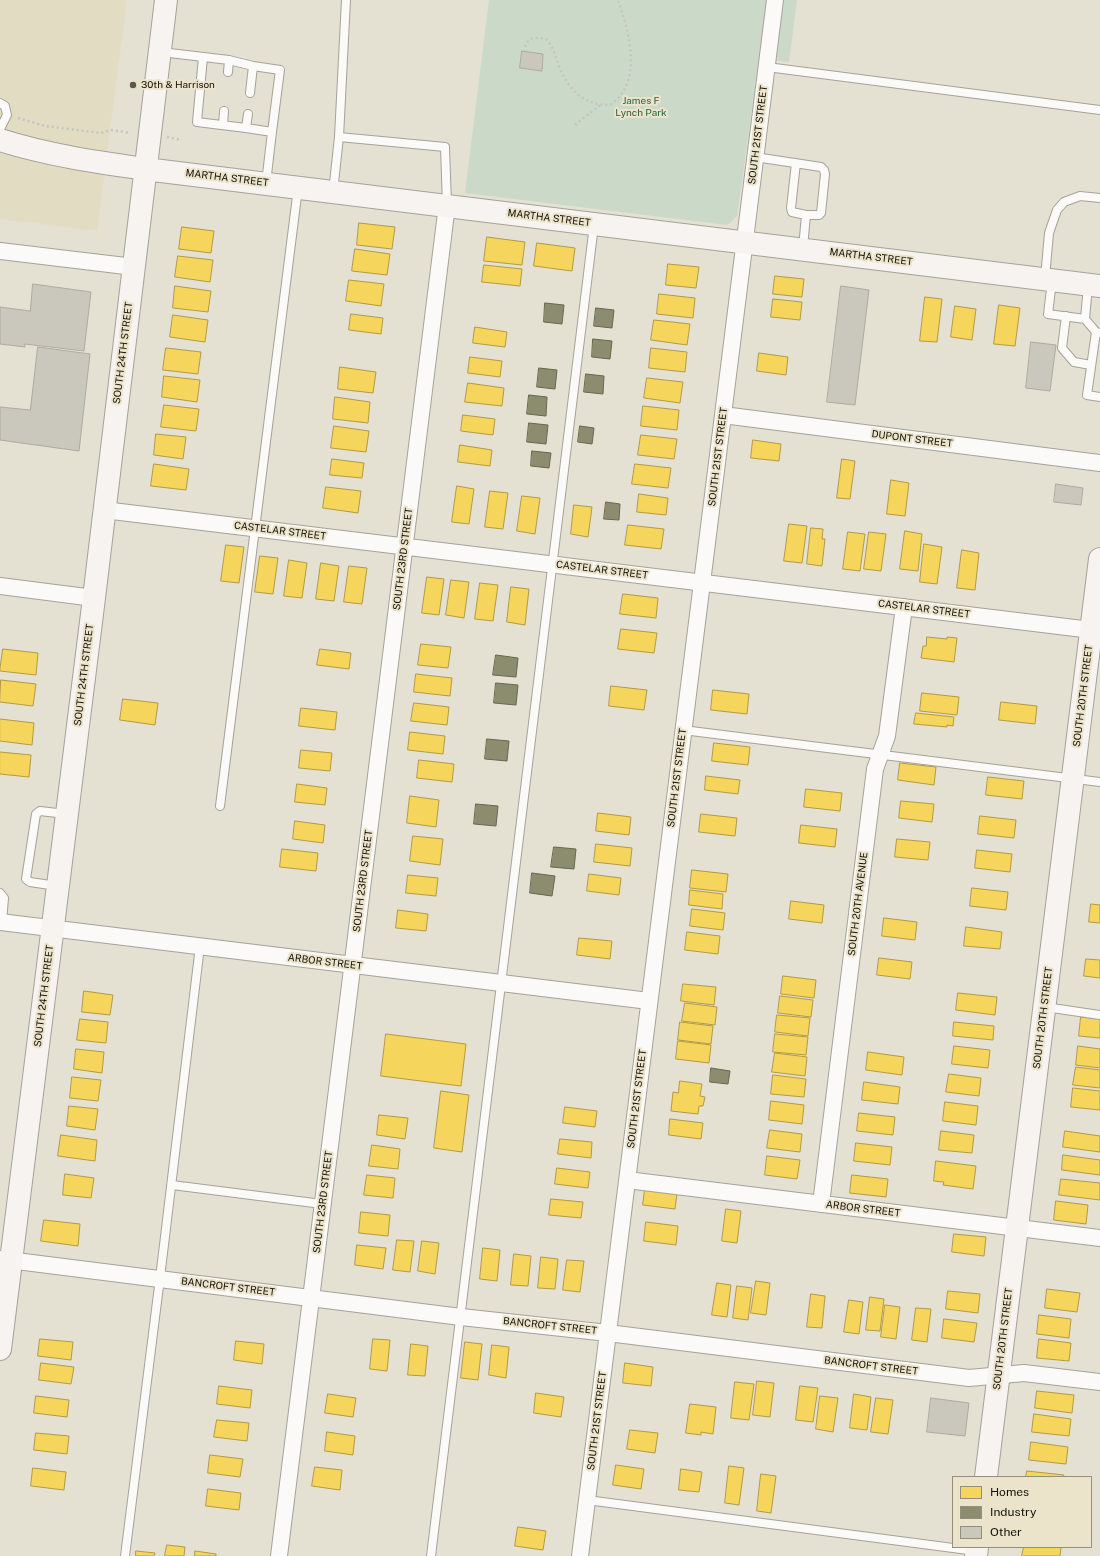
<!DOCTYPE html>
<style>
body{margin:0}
#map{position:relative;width:1100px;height:1556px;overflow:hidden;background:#e4e0d2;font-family:"Public Sans",sans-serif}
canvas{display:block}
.legend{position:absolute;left:952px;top:1476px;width:140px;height:72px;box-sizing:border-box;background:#ebe4cb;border:1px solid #948f7d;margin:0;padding:5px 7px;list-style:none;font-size:12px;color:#120f07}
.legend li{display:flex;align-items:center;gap:8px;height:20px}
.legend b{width:20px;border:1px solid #948f7d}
</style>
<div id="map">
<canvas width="1100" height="1556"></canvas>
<ul class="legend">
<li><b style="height:11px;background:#f6d55c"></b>Homes</li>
<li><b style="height:11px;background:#8c8c6e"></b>Industry</li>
<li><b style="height:11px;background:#cac7bc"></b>Other</li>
</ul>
</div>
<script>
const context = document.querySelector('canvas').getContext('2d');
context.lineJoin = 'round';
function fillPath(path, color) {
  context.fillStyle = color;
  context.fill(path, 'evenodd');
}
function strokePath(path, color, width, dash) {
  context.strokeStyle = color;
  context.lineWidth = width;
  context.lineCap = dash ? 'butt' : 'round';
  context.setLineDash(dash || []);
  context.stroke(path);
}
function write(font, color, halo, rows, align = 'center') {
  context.font = font + ' "Public Sans",sans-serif';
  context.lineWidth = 4;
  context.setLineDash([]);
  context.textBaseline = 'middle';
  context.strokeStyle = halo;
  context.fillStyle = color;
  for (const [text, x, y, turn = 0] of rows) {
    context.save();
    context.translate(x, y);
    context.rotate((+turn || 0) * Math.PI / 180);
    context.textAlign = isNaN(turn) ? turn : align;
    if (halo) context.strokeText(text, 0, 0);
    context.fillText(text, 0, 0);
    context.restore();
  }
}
fillPath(new Path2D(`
 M0,0H127L97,231L0,219Z`), '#e2dcc3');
fillPath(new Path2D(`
 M489,0H797L789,62L759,59L737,216L731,222L727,225L465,193Z`), '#cbdac8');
const homes = new Path2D(`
 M359,223L395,227L392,249L357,245Z
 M182,227L214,231L211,253L179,249Z
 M487,237L525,242L522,265L484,261Z
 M537,243L575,248L572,271L534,266Z
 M355,249L390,254L387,275L352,271Z
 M178,256L213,260L210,282L175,277Z
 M668,264L699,267L696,288L666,285Z
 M484,265L522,269L520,286L482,282Z
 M775,276L804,279L802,297L773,294Z
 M349,280L384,284L381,306L346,301Z
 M175,286L211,291L208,312L173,308Z
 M659,294L695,298L693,318L657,314Z
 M925,297L942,299L937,342L920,341Z
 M773,299L802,302L800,320L771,317Z
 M999,305L1020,308L1015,346L994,344Z
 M955,306L976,309L972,340L951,337Z
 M351,314L383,318L381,334L349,330Z
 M173,315L208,320L205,342L170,337Z
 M654,320L690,324L687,345L651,340Z
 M475,327L507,332L505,347L473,343Z
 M166,348L201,352L198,374L163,370Z
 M651,348L687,352L685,372L649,368Z
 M759,353L788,357L786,375L757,371Z
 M470,357L502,361L500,377L468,373Z
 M340,367L376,372L373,393L338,389Z
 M164,376L200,380L197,402L162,397Z
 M647,378L683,382L680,403L644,398Z
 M468,383L504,388L502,406L465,402Z
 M335,397L370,402L368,423L333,419Z
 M164,405L199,409L196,431L161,427Z
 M643,406L679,410L677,430L641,426Z
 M463,415L495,419L493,435L461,431Z
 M334,426L369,431L366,452L331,448Z
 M156,434L186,437L183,459L154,455Z
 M641,435L677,439L674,459L638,455Z
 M753,440L781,444L779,461L751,458Z
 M460,445L492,450L490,466L458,462Z
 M332,459L364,463L362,478L330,475Z
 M842,459L855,461L850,499L837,498Z
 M154,464L189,469L186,490L151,486Z
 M635,464L671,468L668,488L632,484Z
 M891,480L909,483L905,516L887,514Z
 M457,486L474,489L469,524L452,522Z
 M326,487L361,491L358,513L323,508Z
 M490,491L508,493L503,529L485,527Z
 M639,494L668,498L666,515L637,512Z
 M522,496L540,498L535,534L517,531Z
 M574,505L592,507L588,537L571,534Z
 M789,524L807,526L802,563L784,561Z
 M628,525L664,529L661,549L625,545Z
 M811,528L823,529L822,539H825L822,566L807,564Z
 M905,531L922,534L918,571L900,569Z
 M848,532L865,534L860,571L843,569Z
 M869,532L886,534L881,571L864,569Z
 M924,544L942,547L937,584L920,582Z
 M226,545L244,547L239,583L221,581Z
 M962,550L979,553L975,590L957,588Z
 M260,556L278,558L273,594L255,592Z
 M289,560L307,563L302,598L284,596Z
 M321,563L339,566L334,601L316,599Z
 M349,566L367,568L362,604L344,602Z
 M427,577L444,579L439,615L422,613Z
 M451,580L469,582L464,618L446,615Z
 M480,583L498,585L493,621L475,619Z
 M511,587L529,589L525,625L507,622Z
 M623,594L658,598L656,618L620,614Z
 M621,629L657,633L654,653L618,649Z
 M927,637L947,639V637L957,638L954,662L921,658L923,646H926Z
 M421,644L451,647L448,668L418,665Z
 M3,649L38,653L36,675L0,671Z
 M320,649L351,653L349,669L317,665Z
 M416,674L452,678L450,696L414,692Z
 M1,680L36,684L33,706L0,702Z
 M611,686L647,690L644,710L609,706Z
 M713,690L749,694L747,714L711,710Z
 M922,693L959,697L957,715L920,711Z
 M123,699L158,703L155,725L120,720Z
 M1001,702L1037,706L1035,724L999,720Z
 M414,703L449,707L447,725L411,721Z
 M301,708L337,712L335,730L299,726Z
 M916,713L954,717L953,726L947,725V727L914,724Z
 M0,719L34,723L32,745L0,741Z
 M410,732L445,736L443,754L408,750Z
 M714,743L750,747L748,765L712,761Z
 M301,750L332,753L330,771L299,768Z
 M0,752L31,755L29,777L0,774Z
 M419,760L454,764L452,782L417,778Z
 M900,763L936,767L934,785L898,780Z
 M706,776L740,780L738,794L705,790Z
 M988,777L1024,781L1022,799L986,795Z
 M297,784L327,788L325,805L295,802Z
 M806,789L842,793L840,811L804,807Z
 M410,796L439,800L436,827L407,823Z
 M901,801L934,804L932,822L899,818Z
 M598,813L631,817L629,835L596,831Z
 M701,814L737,818L735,836L699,832Z
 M980,816L1016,820L1014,838L978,834Z
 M295,821L325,825L323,843L293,839Z
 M801,825L837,829L835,847L799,843Z
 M413,836L443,839L440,865L410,861Z
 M897,839L930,842L928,860L895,857Z
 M596,844L632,848L630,866L594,862Z
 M282,849L318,853L316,871L280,867Z
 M977,850L1012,854L1010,872L975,868Z
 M692,870L728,874L726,892L690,888Z
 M589,874L621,878L619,895L587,891Z
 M408,875L438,878L436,896L406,893Z
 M972,888L1008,892L1006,910L970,906Z
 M690,890L723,894L722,909L689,905Z
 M791,901L824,905L822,923L789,919Z
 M1091,904L1100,905V923L1089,922Z
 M692,909L725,913L723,930L690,926Z
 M398,910L428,914L426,931L396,928Z
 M884,918L917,922L915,940L882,936Z
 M966,927L1002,932L1000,949L964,946Z
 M687,932L720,936L718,954L685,950Z
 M579,938L612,941L610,959L577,955Z
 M879,958L912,962L910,979L877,975Z
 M1086,959L1100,960V978L1084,976Z
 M783,976L816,980L814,998L781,994Z
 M683,984L716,987L714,1005L681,1001Z
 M84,991L113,995L110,1015L82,1012Z
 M958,993L997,997L995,1015L956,1010Z
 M780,996L813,1000L811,1017L778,1013Z
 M685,1003L717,1007L715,1025L682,1021Z
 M777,1015L810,1018L808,1036L775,1032Z
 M1081,1017L1100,1019V1038L1079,1036Z
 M80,1019L108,1022L106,1043L77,1040Z
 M680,1022L713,1026L711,1044L678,1040Z
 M954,1022L994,1026L993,1040L953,1036Z
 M386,1034L466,1044L461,1086L381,1076Z
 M775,1034L808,1037L806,1055L773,1052Z
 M678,1041L711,1045L709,1063L676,1059Z
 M954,1046L990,1050L988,1068L952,1064Z
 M1078,1046L1100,1049V1068L1076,1065Z
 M76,1049L104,1052L102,1073L74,1069Z
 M868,1052L904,1057L902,1075L866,1070Z
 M775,1053L807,1057L805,1076L772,1072Z
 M1076,1067L1100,1070V1088L1073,1085Z
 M949,1074L981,1078L979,1096L946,1092Z
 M773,1075L806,1079L804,1097L771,1094Z
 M72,1077L101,1080L98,1101L70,1098Z
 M680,1081L702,1084L700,1096L705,1097L703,1106H699L698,1114L671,1111L673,1092L678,1093Z
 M864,1082L900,1087L898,1104L862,1100Z
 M1073,1088L1100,1091V1110L1071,1107Z
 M441,1091L469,1095L462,1152L434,1148Z
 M771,1101L804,1105L802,1124L769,1120Z
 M945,1102L978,1106L976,1125L943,1121Z
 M69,1106L98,1109L95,1130L67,1126Z
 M565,1107L597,1111L595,1127L563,1123Z
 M859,1113L895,1117L893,1135L857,1131Z
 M379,1115L408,1118L405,1139L377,1135Z
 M670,1119L703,1123L701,1139L669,1135Z
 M770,1130L802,1134L800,1152L767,1148Z
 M941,1131L974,1135L972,1153L939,1150Z
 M1065,1131L1100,1136V1152L1063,1147Z
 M61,1135L97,1140L95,1161L58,1156Z
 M560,1139L592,1142L591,1158L558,1154Z
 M856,1143L892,1147L890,1165L854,1161Z
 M372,1145L400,1149L398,1169L369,1166Z
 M1063,1155L1100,1160V1175L1062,1170Z
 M767,1156L800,1160L797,1179L765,1175Z
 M936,1161L976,1166L973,1189L943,1185L944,1182L934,1181Z
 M557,1168L590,1172L588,1188L555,1184Z
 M65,1174L94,1178L91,1198L63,1195Z
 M367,1175L395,1178L393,1198L364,1195Z
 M852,1175L888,1179L886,1197L850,1193Z
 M1061,1179L1100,1183V1200L1059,1195Z
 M645,1189L677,1193L675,1209L643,1205Z
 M551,1199L583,1202L581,1218L549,1215Z
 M1056,1201L1088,1205L1086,1224L1054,1220Z
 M726,1209L741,1211L737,1243L722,1241Z
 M361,1212L390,1215L388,1236L359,1233Z
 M44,1220L80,1224L78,1246L41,1241Z
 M646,1222L678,1226L676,1245L644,1241Z
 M954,1234L986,1237L984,1256L952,1252Z
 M397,1240L414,1241L410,1272L393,1270Z
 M422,1241L439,1243L435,1274L418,1271Z
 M357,1245L386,1248L383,1269L355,1265Z
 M483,1248L500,1250L497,1281L480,1279Z
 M514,1254L531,1256L528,1286L511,1285Z
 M541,1257L558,1259L555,1289L538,1288Z
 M567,1260L584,1261L580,1292L563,1290Z
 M756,1281L770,1283L766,1315L751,1313Z
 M717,1283L731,1285L727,1317L712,1315Z
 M737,1286L752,1288L748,1320L733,1318Z
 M1047,1289L1080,1293L1077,1312L1045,1308Z
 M948,1291L980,1294L978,1313L946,1309Z
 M811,1294L825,1296L822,1328L807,1327Z
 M870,1297L884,1299L880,1331L866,1330Z
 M849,1300L863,1302L859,1334L844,1332Z
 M885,1305L900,1307L896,1339L881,1337Z
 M916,1308L931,1309L927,1342L912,1340Z
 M1039,1315L1071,1319L1069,1338L1037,1334Z
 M944,1319L977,1323L974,1342L942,1338Z
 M40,1339L73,1342L71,1360L38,1356Z
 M373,1339L390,1340L387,1371L370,1369Z
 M1039,1339L1071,1343L1069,1361L1037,1358Z
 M236,1341L264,1344L262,1364L234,1360Z
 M465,1342L482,1344L478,1380L461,1378Z
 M411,1344L428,1346L425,1376L408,1375Z
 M492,1345L509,1347L506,1378L489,1375Z
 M41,1363L74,1367L71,1384L39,1380Z
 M625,1363L653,1367L651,1386L623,1383Z
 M757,1381L774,1383L770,1417L753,1415Z
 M735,1382L754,1384L749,1420L731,1418Z
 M219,1386L252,1390L250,1408L217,1404Z
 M800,1386L818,1388L813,1422L796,1420Z
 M1037,1391L1074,1395L1072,1413L1035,1408Z
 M536,1393L564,1397L561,1417L534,1413Z
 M328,1394L356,1398L353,1417L325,1413Z
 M854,1394L871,1397L867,1430L850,1428Z
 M36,1396L69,1400L67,1417L34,1413Z
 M820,1396L838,1398L833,1432L816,1429Z
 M876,1398L893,1400L888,1434L871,1432Z
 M690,1404L716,1407L713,1434L701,1432V1435L686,1433Z
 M1034,1414L1071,1419L1069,1436L1032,1432Z
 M217,1420L249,1423L247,1441L214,1437Z
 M630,1430L658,1433L655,1453L627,1449Z
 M327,1432L355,1436L353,1455L325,1451Z
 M36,1433L69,1436L67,1454L34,1450Z
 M1031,1442L1068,1447L1066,1464L1029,1460Z
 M210,1455L243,1459L240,1477L208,1473Z
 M616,1465L644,1469L641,1489L613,1485Z
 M729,1466L744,1468L739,1505L725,1503Z
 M315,1467L342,1470L340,1490L312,1486Z
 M33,1468L66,1472L64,1490L31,1486Z
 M681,1469L702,1472L699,1492L679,1490Z
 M1027,1471L1064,1475L1063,1477H1026Z
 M761,1474L776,1476L771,1513L757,1511Z
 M208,1489L241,1493L239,1510L206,1506Z
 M518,1527L546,1531L543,1550L515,1546Z
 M167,1545L185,1547L184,1556H165Z
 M1024,1547H1061L1060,1556H1022Z
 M136,1551L155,1553L154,1556H136Z
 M195,1551L216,1554V1556H195Z`);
fillPath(homes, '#f6d55c');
strokePath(homes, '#b29a42', 1);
const industry = new Path2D(`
 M545,303L564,305L562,324L544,322Z
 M596,308L614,310L612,328L594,326Z
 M593,339L612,341L610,359L592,357Z
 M539,368L557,370L555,389L537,387Z
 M586,374L604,376L603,394L584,392Z
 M529,395L547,397L546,416L527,414Z
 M529,423L548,425L546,444L527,442Z
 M580,426L594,428L592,444L578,442Z
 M532,451L551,453L549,468L531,466Z
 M606,502L620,504L619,520L604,519Z
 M496,655L518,658L516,677L493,675Z
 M496,683L518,685L516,705L494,703Z
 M487,739L509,741L507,761L485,759Z
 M476,804L498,806L496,826L474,824Z
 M554,847L576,849L574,869L551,867Z
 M532,873L555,876L552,896L530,893Z
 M711,1068L730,1071L728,1084L710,1082Z`);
fillPath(industry, '#8c8c6e');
strokePath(industry, '#67664f', 1);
const building = new Path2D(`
 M522,51L543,54L542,71L520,68Z
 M33,284L91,292L84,351L25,344V347L0,344V307L30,311Z
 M841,286L869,290L855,405L827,402Z
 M1031,342L1056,345L1050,391L1026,388Z
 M38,347L90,354L79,451L0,440V407L30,410Z
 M1056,484L1083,488L1081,505L1054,502Z
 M931,1398L969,1403L965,1436L927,1432Z`);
fillPath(building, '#cac7bc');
strokePath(building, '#aeaa9f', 1);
const lane = new Path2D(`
 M161,52L229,60L228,72
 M203,57L197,122L246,128L248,114
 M229,60L253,66L250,93
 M767,67L1100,110
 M0,103L5,106L7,115L0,129
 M223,125L224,111
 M246,128L272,132L280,70L253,66
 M339,137L346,0
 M755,157L821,167L824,170L825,174L821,213L819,215H806L803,248
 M796,163L791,208L792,212L806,215
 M266,183L272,132
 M333,192L339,137L445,147L447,205
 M1045,278L1049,233L1057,210L1064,202L1080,196L1100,198
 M1052,281L1048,314L1085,319L1088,285
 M1066,316L1062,348L1074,362L1091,365
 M1085,319L1096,332
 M1100,333L1096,332L1087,395L1100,397
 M683,730L1100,782
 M220,806L298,188
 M57,886L30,882L26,879L36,814L40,811L66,814
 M0,893L4,898L2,922
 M1045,1007L1100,1015
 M172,1185L322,1204
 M587,1500L976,1551
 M125,1556L160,1278L200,946
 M431,1556L594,225`);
const street = new Path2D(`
 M0,251L134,267
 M723,415L1100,463
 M104,510L1100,631
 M0,586L94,598
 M0,922L649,1001
 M627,1180L1100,1238
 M821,1204L875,769L887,736L904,607
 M0,1259L461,1317L608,1333L969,1378L1024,1373L1100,1382
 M279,1556L447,205
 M580,1556L775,0`);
const secondary = new Path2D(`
 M0,140C47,155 96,162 145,169L1100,286
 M0,1349L94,598L166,0
 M986,1477L1100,559
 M976,1556L977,1547`);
strokePath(lane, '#a5a298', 10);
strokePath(street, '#a5a298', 18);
strokePath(secondary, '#a5a298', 24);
strokePath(new Path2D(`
 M525,47C528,37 536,37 546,39C553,47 555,54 558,64C568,89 582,105 610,105C644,82 629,32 618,0
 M18,118L45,126L101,133L111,130L131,133
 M575,125L600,105
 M167,137L182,140`), '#c6c4c0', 2.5, [2, 3]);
strokePath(lane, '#fbfaf8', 8);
strokePath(street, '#fbfaf8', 16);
strokePath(secondary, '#f7f3f1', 22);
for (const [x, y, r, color] of [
 [133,85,4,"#5c584e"]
]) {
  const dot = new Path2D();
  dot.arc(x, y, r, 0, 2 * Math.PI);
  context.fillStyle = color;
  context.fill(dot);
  strokePath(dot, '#ebe4cb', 1.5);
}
write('10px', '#120f07', '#ebe4cb', [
 ["30th & Harrison",141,85]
], 'left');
write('10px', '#2b613f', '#ebe4cb', [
 ["James F",641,101],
 ["Lynch Park",641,113]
]);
write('10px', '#120f07', '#ebe4cb', [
 ["SOUTH 21ST STREET",758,135,-83],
 ["MARTHA STREET",227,178,7],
 ["MARTHA STREET",549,218,7],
 ["MARTHA STREET",871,257,7],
 ["SOUTH 24TH STREET",123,353,-83],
 ["DUPONT STREET",912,439,7],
 ["SOUTH 21ST STREET",718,457,-83],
 ["CASTELAR STREET",280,531,7],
 ["SOUTH 23RD STREET",403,559,-83],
 ["CASTELAR STREET",602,570,7],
 ["CASTELAR STREET",924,609,7],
 ["SOUTH 24TH STREET",84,675,-83],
 ["SOUTH 20TH STREET",1083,696,-83],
 ["SOUTH 21ST STREET",677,778,-83],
 ["SOUTH 23RD STREET",363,881,-83],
 ["SOUTH 20TH AVENUE",858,904,-83],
 ["ARBOR STREET",325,962,7],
 ["SOUTH 24TH STREET",44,996,-83],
 ["SOUTH 20TH STREET",1043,1018,-83],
 ["SOUTH 21ST STREET",637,1099,-83],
 ["SOUTH 23RD STREET",323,1202,-83],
 ["ARBOR STREET",863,1209,7],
 ["BANCROFT STREET",228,1287,7],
 ["BANCROFT STREET",550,1326,6],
 ["SOUTH 20TH STREET",1003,1339,-83],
 ["BANCROFT STREET",871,1366,7],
 ["SOUTH 21ST STREET",597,1421,-83]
]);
</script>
